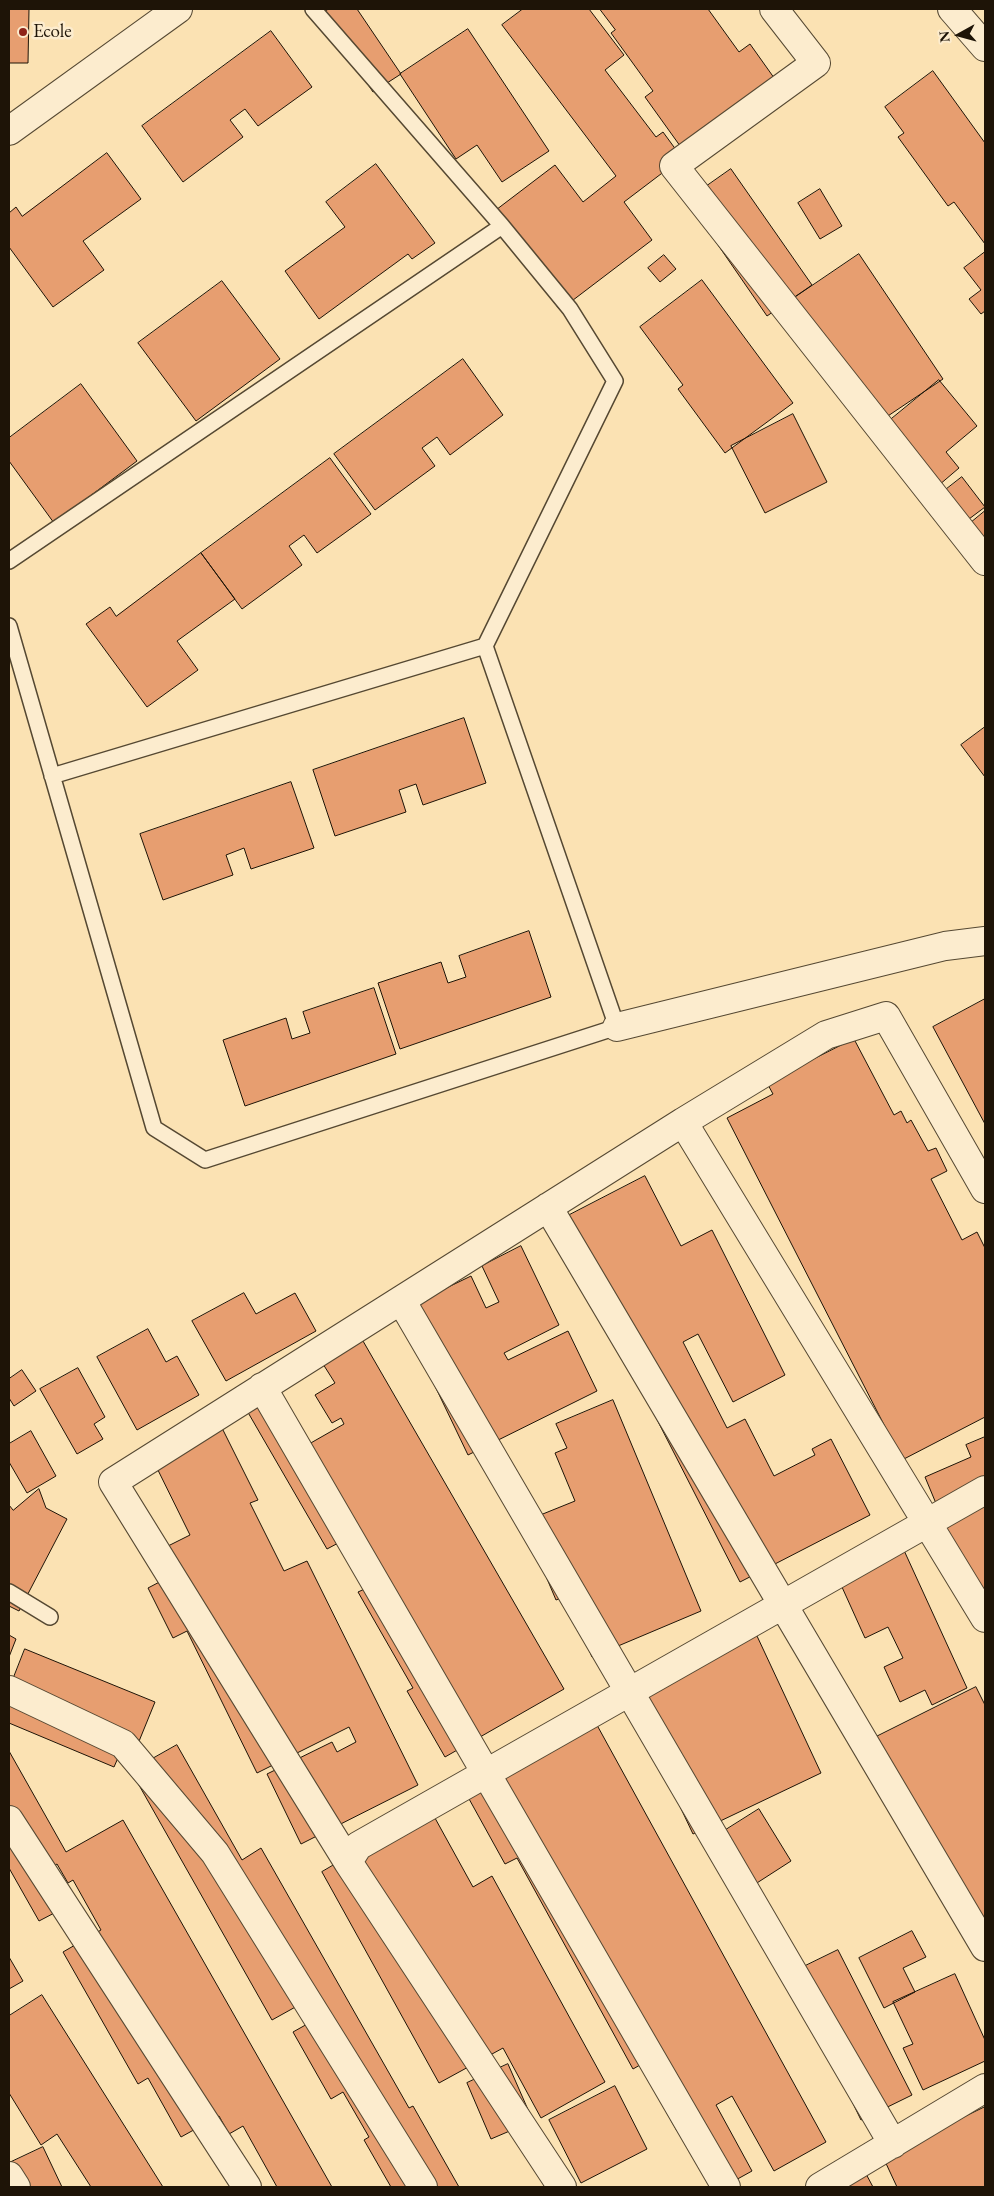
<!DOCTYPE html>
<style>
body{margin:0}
#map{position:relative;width:994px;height:2196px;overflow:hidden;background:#fbe2b3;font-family:"EB Garamond",serif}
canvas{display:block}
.frame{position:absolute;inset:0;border:10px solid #1e1407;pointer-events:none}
.north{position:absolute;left:934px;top:10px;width:50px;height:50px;-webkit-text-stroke:4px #fcecce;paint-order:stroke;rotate:263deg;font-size:14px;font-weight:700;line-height:20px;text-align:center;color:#1e1407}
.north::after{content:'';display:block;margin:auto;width:18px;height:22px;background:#1e1407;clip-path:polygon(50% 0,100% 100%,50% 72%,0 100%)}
</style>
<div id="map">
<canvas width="994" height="2196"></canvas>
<div class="frame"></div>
<div class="north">N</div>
</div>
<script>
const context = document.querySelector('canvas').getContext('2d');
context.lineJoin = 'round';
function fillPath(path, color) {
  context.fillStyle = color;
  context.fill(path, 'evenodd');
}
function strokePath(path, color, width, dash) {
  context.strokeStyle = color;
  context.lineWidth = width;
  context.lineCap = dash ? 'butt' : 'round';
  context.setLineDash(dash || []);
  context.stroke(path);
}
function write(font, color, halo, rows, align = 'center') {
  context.font = font + ' "EB Garamond",serif';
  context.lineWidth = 5;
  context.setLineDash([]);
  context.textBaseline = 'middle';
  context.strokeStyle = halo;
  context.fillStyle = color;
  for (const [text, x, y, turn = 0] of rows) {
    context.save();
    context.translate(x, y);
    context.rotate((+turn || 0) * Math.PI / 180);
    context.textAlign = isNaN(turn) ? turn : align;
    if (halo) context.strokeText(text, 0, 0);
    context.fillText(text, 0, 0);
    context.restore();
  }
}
const building = new Path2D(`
 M9,9H29L28,63H9Z
 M329,9H357L401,74L373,92L321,14Z
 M523,9H589L624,55L605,70L656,137L663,132L682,158L624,202L652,240L560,310L488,216L555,165L583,202L616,176L502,25Z
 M600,9H708L739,52L750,44L777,82L683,150L645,97L653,91L611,33L615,30Z
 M468,29L549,151L502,182L477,145L456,159L400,74Z
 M271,31L312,87L258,126L245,109L230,120L243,137L183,182L142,126Z
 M933,71L985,143V244L954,202L948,206L898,137L904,133L885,107Z
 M107,153L141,199L83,241L104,270L53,307L9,247V213L16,207L22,216Z
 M376,164L435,243L412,259L408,254L319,319L285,271L345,227L326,202Z
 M731,169L812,285L767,316L687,200Z
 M820,189L842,226L820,239L798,203Z
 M985,252V311L981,314L969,299L981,290L964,268Z
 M859,254L943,379L867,430L778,309Z
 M664,255L676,269L660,282L648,268Z
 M702,280L793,403L725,453L678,389L683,385L640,327Z
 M222,281L280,359L196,421L138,343Z
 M463,359L503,415L450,455L437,437L422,448L435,466L375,510L334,454Z
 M939,380L977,426L946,452L959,468L925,497L889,421Z
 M81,384L137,461L54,523L9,461V438Z
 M793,414L827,482L765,513L731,446Z
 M330,458L371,514L317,553L304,535L289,546L302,565L242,609L201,553Z
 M962,477L985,507L961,525L939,495Z
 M985,511V572L956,535Z
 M201,553L235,599L177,641L198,670L147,707L86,624L110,607L116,616Z
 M464,718L486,783L423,805L416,784L399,790L406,812L335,836L313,770Z
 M985,727V777L961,745Z
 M291,782L314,848L251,869L244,848L226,855L233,875L163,900L140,834Z
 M529,931L551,997L400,1049L378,983L441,962L448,983L466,977L459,956Z
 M374,988L396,1054L245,1106L223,1040L286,1018L292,1039L310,1033L303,1012Z
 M985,999V1124L933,1027Z
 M854,1039L894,1115L901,1111L907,1123L911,1120L928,1151L936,1148L947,1171L931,1179L962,1240L977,1232L985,1248V1417L902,1460L727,1118L773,1094L767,1083Z
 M645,1176L681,1246L712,1230L785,1375L733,1402L698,1334L683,1342L727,1428L745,1419L774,1476L815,1455L812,1449L831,1439L870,1515L740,1582L556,1222Z
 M521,1246L559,1325L504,1353L508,1360L568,1331L597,1391L468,1455L399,1311L471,1276L486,1308L499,1302L482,1266Z
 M244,1293L256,1314L295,1293L316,1331L226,1381L192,1321Z
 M148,1329L166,1362L177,1356L199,1395L137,1430L97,1357Z
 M363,1341L564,1689L445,1757L407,1691L413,1688L358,1592L369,1587L342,1541L327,1549L246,1409L271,1394L302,1448L344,1424L341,1418L332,1423L315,1395L335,1383L323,1364Z
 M78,1368L105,1417L94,1424L103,1439L77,1454L40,1389Z
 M22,1370L36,1391L14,1406L9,1398V1379Z
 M613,1400L701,1611L592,1657L566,1596L556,1600L523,1522L575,1501L555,1453L567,1448L556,1424Z
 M220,1424L258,1500L250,1503L284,1571L307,1561L418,1785L301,1844L267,1774L332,1742L337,1752L356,1742L349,1727L257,1773L187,1631L173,1638L148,1588L169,1577L156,1552L190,1535L152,1458Z
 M31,1431L56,1476L27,1493L9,1462V1444Z
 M985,1437V1621L925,1477L971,1457L966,1445Z
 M39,1489L46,1508L67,1519L19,1611L9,1606V1505L13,1510Z
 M902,1546L967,1688L932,1705L925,1690L900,1702L884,1667L903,1658L888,1627L865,1638L837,1576Z
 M9,1635L16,1639L9,1657Z
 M757,1636L821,1773L693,1834L623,1686L692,1667Z
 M25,1649L155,1702L133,1756L121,1751L114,1767L9,1723V1689Z
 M976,1687L985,1705V1952L976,1957L868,1741Z
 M592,1716L826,2142L774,2171L732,2096L716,2105L752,2171L723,2187L685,2126L677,2131L640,2065L633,2069L517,1858L505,1864L463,1788Z
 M177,1745L242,1860L261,1848L409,2108L413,2106L459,2187H391L364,2140L369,2137L343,2092L331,2099L293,2032L318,2018L308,2000L272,2020L131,1771Z
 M9,1751L66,1852L123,1820L332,2187H277L243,2126L229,2134L219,2116L181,2137L148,2078L138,2084L63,1952L101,1930L73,1880L68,1883L57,1864L40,1874L60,1910L39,1921L9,1868Z
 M430,1809L473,1887L492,1876L605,2082L541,2118L503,2048L439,2083L322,1872Z
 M759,1809L791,1861L746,1890L713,1838Z
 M912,1931L926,1957L903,1968L915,1992L884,2008L859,1958Z
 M838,1950L912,2095L861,2120L826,2048L793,1972Z
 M9,1957L23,1981L9,1989Z
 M955,1974L985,2040V2061L923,2090L903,2048L913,2044L893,2002Z
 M42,1995L163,2187H91L57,2134L41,2145L9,2093V2016Z
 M508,2064L533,2121L491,2139L467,2083Z
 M615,2086L647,2149L581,2183L549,2120Z
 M985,2107V2187H897L883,2157Z
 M43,2147L62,2187H9V2163Z
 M865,2172L873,2187H835Z`);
fillPath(building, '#e79e70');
strokePath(building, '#1e1407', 1);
const lane = new Path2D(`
 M9,561L502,226
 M9,626L154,1128L205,1160L617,1027L485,646L615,381L570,309L502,226L313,9
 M52,776L485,646
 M9,1592L50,1617`);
const street = new Path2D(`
 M774,9L816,63L674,166L985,561
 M952,9L985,47
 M9,131L178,9
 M617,1027L945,946L985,941
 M683,1122L826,1035L886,1016L985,1189
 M548,1207L985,1947
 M401,1300L893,2144
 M262,1387L726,2187
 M9,1690L123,1744L215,1853L423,2187
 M9,1820L247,2187
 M348,1862L113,1482L683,1122L985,1618
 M9,2176L16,2187
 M562,2187L348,1862L358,1846L985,1490
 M820,2187L985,2088`);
strokePath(lane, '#554832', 18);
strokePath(street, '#554832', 30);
strokePath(lane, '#fcecce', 15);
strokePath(street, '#fcecce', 28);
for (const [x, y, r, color] of [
 [23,32,5,"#8f2418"]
]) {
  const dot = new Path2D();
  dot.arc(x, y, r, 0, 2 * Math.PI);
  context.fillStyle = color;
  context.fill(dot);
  strokePath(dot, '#fcecce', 2);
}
write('19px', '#1e1407', '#fcecce', [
 ["Ecole",33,32]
], 'left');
</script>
